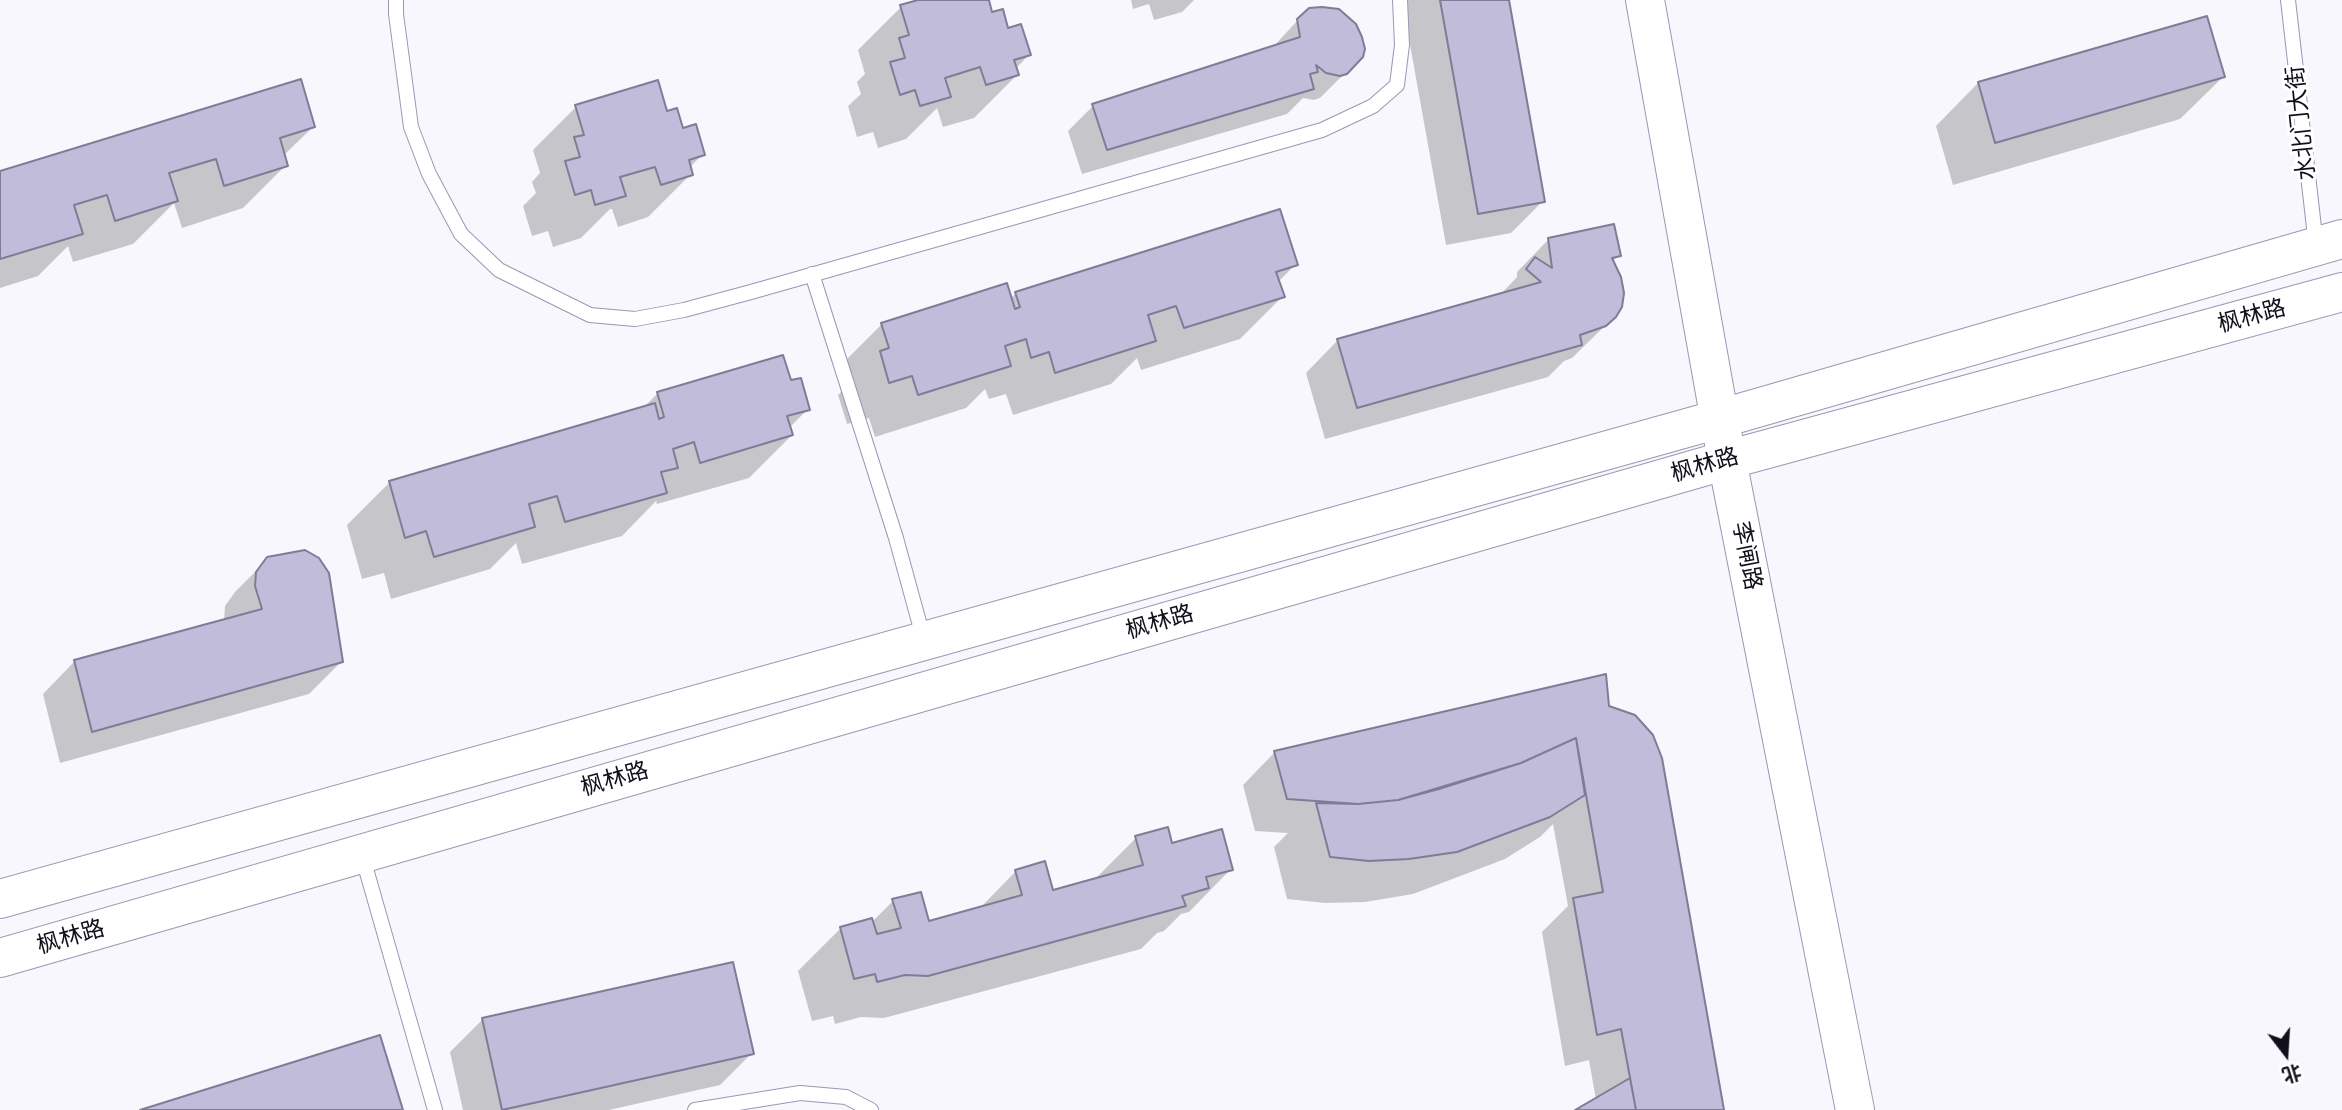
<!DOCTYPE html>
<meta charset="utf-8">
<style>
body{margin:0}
#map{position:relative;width:2342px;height:1110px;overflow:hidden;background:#f7f7fd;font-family:"Archivo Narrow","Noto Sans SC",sans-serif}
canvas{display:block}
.north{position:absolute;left:2251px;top:1019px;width:70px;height:70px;-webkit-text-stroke:5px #fff;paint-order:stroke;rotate:163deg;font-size:19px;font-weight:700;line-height:28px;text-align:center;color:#110f19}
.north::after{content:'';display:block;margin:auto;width:24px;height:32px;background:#110f19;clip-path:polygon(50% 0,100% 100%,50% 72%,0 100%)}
</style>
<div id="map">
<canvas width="2342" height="1110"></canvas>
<div class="north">北</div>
</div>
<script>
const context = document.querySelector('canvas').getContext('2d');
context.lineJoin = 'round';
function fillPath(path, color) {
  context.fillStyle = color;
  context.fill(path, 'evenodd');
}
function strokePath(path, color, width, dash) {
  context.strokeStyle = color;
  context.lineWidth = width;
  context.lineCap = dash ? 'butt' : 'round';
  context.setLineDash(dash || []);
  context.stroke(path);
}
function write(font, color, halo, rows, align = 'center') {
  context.font = font + ' "Archivo Narrow","Noto Sans SC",sans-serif';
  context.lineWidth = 6;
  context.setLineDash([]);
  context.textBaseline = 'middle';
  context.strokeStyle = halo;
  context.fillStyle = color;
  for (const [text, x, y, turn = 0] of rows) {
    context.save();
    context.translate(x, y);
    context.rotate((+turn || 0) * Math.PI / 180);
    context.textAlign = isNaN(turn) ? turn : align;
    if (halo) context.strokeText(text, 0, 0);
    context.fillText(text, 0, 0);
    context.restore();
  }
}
fillPath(new Path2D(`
 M924,0H987L991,14L1029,55L1015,69L1017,75L974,118L943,127L937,108L906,139L878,148L873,132L857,137L848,106L861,94L857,82L865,74L858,50L901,7Z
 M1131,0H1194L1182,12L1154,20L1149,4L1133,9Z
 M1402,0H1507L1543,201L1511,233L1446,245Z
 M1298,20L1346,72L1320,98L1314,100L1303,98L1287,114L1082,174L1068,131L1093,106L1273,47Z
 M2223,77L2180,119L1953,185L1936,126L1978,83Z
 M576,107L682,130L703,154L689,168L691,174L648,217L618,227L612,209H610L581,238L553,247L548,231L532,236L523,206L536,193L532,182L540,173L533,150Z
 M313,127L283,156L286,165L243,208L182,228L174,203L133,244L73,262L68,246L38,276L0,288V173Z
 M1549,239L1619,255L1612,262L1615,316L1572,358L1564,361L1548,377L1325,439L1306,373L1338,340L1500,295L1517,277V272Z
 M1296,264L1278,282L1283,296L1240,339L1141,370L1137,358L1111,384L1013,415L1006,394L989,399L985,389L966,408L875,437L869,418L847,424L838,395L846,387L839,367L882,324L1010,299L1016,293Z
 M790,383L808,409L789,428L792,435L749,478L657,504L656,501L622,536L522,564L516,543L490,569L391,599L384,573L362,579L347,525L390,482L643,408L658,393Z
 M268,559L341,662L309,694L60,763L43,694L75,661L224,621L225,606L235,592Z
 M1608,707L1722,1110H1579L1596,1100L1589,1060L1565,1066L1542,932L1568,906L1553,824L1540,837L1505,859L1413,894L1365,902L1325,903L1287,899L1274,847L1288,833L1255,831L1243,785L1275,752Z
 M1136,838L1171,845L1231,869L1189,912L1181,914L1164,931L1157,933L1141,949L884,1018L861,1017L835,1024L833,1016L812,1021L798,971L841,928L872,922L893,901L928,923L979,909L1016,871L1051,892L1093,881Z
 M482,1020L752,1053L720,1085L609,1110H463L450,1052Z`), '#0003');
const building = new Path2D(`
 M918,0H989L992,12L1003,9L1008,28L1021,24L1031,55L1014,60L1019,75L986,85L980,67L945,78L951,97L920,106L915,90L900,95L890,62L905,58L899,38L909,35L900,5Z
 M1440,0H1509L1545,202L1478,214Z
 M1322,7L1339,9L1356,24L1362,37L1365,49L1363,57L1347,74L1340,76L1326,73L1316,65L1318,72L1310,74L1314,89L1107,150L1092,104L1300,37L1297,19L1309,8Z
 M2207,16L2225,77L1995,143L1978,82Z
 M301,79L315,127L280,138L288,166L224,186L216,159L169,173L178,201L115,221L107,195L74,205L83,234L0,259V171Z
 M658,80L667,111L677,108L683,128L696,124L705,155L689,160L693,175L661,185L655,167L620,177L626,196L595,205L591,190L575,195L565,161L580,157L574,137L584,135L575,105Z
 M1280,209L1298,265L1276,272L1285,297L1184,328L1176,306L1148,315L1156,341L1055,373L1049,352L1031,358L1026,339L1005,346L1011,366L918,395L912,376L889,383L880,351L889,348L881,323L1007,283L1015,309L1020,307L1015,292Z
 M1614,224L1621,256L1612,258L1621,277L1624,293L1622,307L1616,317L1606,326L1580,335L1582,345L1357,408L1337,339L1541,282L1526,269L1535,257L1552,268L1548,238Z
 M783,355L791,380L801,378L810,410L787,416L793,435L700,463L694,442L673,449L678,468L661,472L667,493L565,522L557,496L529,504L535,527L434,557L426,531L405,538L389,481L655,403L659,419L664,417L657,392Z
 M305,550L319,558L329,573L343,662L92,732L74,660L262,609L255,586L256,572L267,557Z
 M1606,674L1609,706L1635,715L1653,735L1662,758L1724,1110H1636L1621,1029L1597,1035L1573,898L1603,892L1576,738L1521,763L1439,789L1398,800L1358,804L1287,799L1274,751Z
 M1576,738L1585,795L1550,817L1457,852L1409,859L1369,861L1330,857L1316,803L1358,804L1398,800L1521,763Z
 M1168,827L1172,843L1222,829L1233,870L1206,877L1209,888L1182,896L1186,906L928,976L905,975L877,982L875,974L854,979L840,927L872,918L877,934L901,928L892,899L921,892L929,921L1022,895L1015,870L1045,861L1053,890L1143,865L1135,836Z
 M733,962L754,1054L502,1110L482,1018Z
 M380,1035L403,1110H140Z
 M1630,1078L1636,1110H1575Z`);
fillPath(building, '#c0bcd9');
strokePath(building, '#807b96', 2);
const lane = new Path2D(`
 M396,0V14L411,127L429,174L461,234L499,270L590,315L635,319L684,310L751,292L1322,130L1373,106L1397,85L1402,45L1400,0
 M2288,0L2316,245
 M812,274L896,538L924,640
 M362,855L435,1110
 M695,1110L800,1093L846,1097L871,1110`);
const secondary = new Path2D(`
 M1645,0L1727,460L1855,1110`);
const primary = new Path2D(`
 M0,899L1719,419L2342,239
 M0,958L1727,460L2342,292`);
strokePath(lane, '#9b97b3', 16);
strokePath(secondary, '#9b97b3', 40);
strokePath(primary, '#9b97b3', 40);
strokePath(lane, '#fff', 14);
strokePath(secondary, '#fff', 38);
strokePath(primary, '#fff', 38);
write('23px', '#110f19', '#fff', [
 ["水北门大街",2302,123,-96],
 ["枫林路",2252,317,-15],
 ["枫林路",1705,466,-16],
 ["李闸路",1746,556,79],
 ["枫林路",1160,623,-16],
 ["枫林路",615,780,-16],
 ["枫林路",71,938,-16]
]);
</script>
